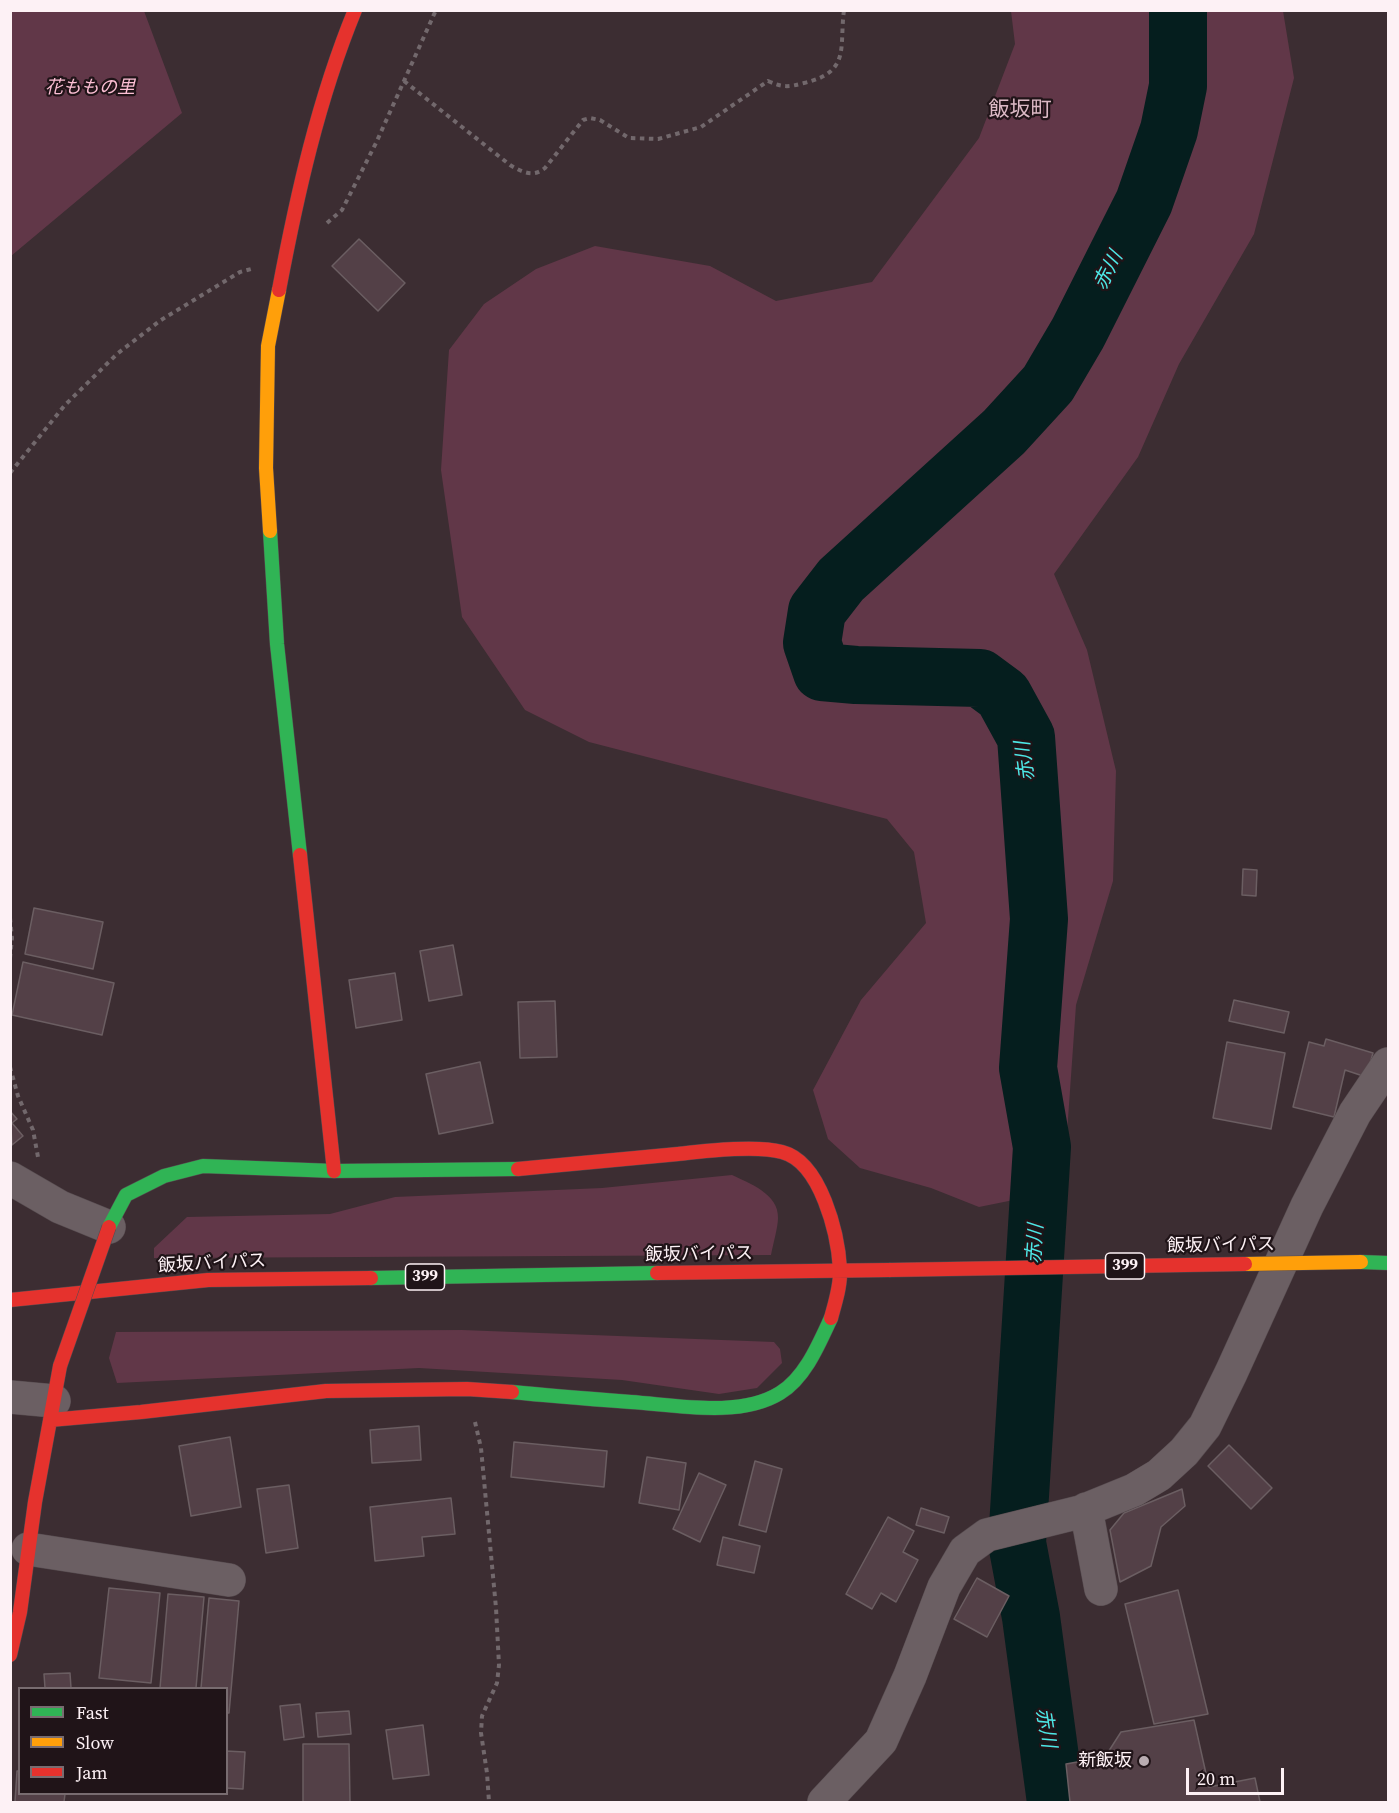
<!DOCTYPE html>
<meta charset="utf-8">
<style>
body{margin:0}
#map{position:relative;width:1399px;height:1813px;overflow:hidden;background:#3c2d32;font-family:"Source Serif 4",serif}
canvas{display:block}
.frame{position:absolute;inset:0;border:12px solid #fdf1f5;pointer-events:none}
.legend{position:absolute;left:18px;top:1687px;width:210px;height:108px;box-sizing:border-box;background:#201418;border:2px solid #786c70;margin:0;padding:8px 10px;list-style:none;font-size:18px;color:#fdf1f5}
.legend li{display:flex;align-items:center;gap:12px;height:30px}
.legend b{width:30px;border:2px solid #786c70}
.scale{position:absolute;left:1186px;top:1768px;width:98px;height:27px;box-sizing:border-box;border:3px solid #fdf1f5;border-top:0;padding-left:8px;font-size:18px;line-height:21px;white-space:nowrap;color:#fdf1f5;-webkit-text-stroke:4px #201418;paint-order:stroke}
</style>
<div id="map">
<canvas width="1399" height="1813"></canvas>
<div class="frame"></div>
<ul class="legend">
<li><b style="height:8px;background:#30b455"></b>Fast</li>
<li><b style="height:8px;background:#ff9f0a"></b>Slow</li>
<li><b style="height:8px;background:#e5322d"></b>Jam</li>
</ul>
<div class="scale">20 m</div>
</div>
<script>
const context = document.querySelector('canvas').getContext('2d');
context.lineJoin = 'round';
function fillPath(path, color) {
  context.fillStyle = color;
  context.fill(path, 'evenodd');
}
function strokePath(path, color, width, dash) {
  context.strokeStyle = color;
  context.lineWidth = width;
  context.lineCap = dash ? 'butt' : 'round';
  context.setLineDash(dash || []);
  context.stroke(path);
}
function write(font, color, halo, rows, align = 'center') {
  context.font = font + ' "Source Serif 4","Noto Sans JP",serif';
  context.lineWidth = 4.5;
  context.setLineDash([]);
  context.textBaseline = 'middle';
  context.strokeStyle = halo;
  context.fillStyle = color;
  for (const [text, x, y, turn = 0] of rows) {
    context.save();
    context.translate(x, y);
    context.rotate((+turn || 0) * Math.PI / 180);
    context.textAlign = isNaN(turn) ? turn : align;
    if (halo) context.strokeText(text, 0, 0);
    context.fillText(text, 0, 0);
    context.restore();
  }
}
fillPath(new Path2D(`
 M11,10L144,11L182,113L11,256Z
 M1011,11H1283L1294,78L1254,234L1179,364L1138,457L1054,574L1087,650L1116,771L1113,881L1076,1005L1063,1190L979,1207L931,1188L860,1168L828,1139L813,1090L861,1000L926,923L914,852L887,819L589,742L525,710L462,617L441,470L449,350L484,304L536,269L595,246L710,266L776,301L872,282L979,138L1015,44Z
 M732,1175C749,1183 779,1194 778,1218C778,1227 773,1244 771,1255L154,1258V1248L187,1217L330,1214L395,1197L602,1188Z
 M462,1330L774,1342L780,1349L782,1363L757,1388L719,1394L622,1380L419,1368L117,1383L109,1358L116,1332Z`), '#613748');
strokePath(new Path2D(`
 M1056,1802L1031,1617L1017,1543L1042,1147L1028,1068L1039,919L1026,737L1003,695L980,678L856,675L822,672L812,643L817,611L841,580L1004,432L1048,384L1078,333L1144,202L1169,130L1178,86V10`), '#051e1e', 58);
const building = new Path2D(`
 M359,239L405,283L378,311L332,266Z
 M1243,869L1257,870L1256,896L1242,895Z
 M34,908L103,922L93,969L25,954Z
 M453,945L462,995L429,1001L420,951Z
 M23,962L114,983L102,1035L12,1015Z
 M395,973L402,1020L356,1028L349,980Z
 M1234,1000L1289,1012L1284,1033L1229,1021Z
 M555,1001L557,1057L520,1058L518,1002Z
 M1326,1039L1373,1053L1366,1077L1345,1070L1334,1117L1293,1107L1309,1042L1324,1046Z
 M1227,1042L1285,1053L1271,1129L1213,1118Z
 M480,1062L493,1123L439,1134L426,1074Z
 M10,1111L17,1119L12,1123L23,1136L12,1145Z
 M419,1426L421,1460L372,1463L370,1430Z
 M230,1437L241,1507L191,1516L179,1446Z
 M514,1442L607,1451L604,1487L511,1477Z
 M1229,1445L1272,1488L1251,1509L1208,1466Z
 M647,1457L686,1463L679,1510L639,1503Z
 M755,1461L782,1469L766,1532L739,1525Z
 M699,1473L726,1485L700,1542L673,1529Z
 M289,1485L298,1548L266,1553L257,1489Z
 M1182,1489L1185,1506L1161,1527L1151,1566L1120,1582L1110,1530L1124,1513Z
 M451,1498L455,1534L422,1537L424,1556L375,1561L370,1507Z
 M921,1508L949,1517L944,1533L916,1525Z
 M888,1517L914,1531L903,1552L918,1560L896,1602L881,1593L872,1609L846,1594Z
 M723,1537L760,1546L754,1573L717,1565Z
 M977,1578L1009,1596L987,1637L954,1619Z
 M109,1588L160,1593L151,1683L99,1678Z
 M1178,1590L1208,1714L1154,1724L1125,1604Z
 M168,1594L204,1597L196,1688H160Z
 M209,1598L239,1601L229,1713H226V1688H201Z
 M70,1673L71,1688H45L44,1674Z
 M300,1704L304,1737L284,1740L280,1706Z
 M349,1711L351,1734L318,1737L316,1713Z
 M1194,1720L1209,1787L1255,1778L1260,1802H1070L1066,1764L1105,1757L1121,1732Z
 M423,1725L429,1775L393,1779L386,1730Z
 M303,1744H349L350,1802H303Z
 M226,1751L245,1752L243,1789L226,1788Z
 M17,1771H20V1794H65L64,1802H15Z`);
fillPath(building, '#534047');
strokePath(building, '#6b5e62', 1.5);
const street = new Path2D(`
 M10,1178L60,1207L109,1227
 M10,1397L54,1401
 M1086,1509L1101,1589
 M28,1549L229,1580
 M824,1802L881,1741L910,1676L944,1587L965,1551L987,1535L1080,1512L1134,1490L1159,1475L1184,1452L1205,1426L1231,1373L1307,1206L1355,1113L1388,1064`);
const fast = new Path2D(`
 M270,531L277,644L300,855
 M109,1227L126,1195L164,1176L203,1166L334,1171L518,1169
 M1361,1262L1388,1263
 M371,1278L657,1273
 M512,1392C551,1396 591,1399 631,1402C676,1405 740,1418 780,1393C805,1378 819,1344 831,1318`);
const slow = new Path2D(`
 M270,531L266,468L268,346L279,290`);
const jam = new Path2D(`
 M279,290C297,195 318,100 355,10
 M300,855L334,1171
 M518,1169C572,1164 625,1159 678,1154C706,1151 756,1145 782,1152C821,1162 838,1234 840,1269C841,1285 835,1303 831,1318
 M657,1273L889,1270
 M10,1300L208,1280L371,1278
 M50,1420L141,1412L326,1391L467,1389L512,1392
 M10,1655L20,1612L35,1502L60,1366`);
strokePath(street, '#564b4f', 34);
strokePath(fast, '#564b4f', 15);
strokePath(slow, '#564b4f', 15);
strokePath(jam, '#564b4f', 15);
strokePath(new Path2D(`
 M404,81L510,165C522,172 533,178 545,168L583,120L590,118L600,120L629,138L658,139L701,127L768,81C783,88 789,87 804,83C851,72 839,48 844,10
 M327,223L342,210L376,143L436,10
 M10,473L65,405L117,354L161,320L240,272L251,269
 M10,918L12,938L10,958
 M10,1067L18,1096L33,1130L38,1157
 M475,1422L481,1448L496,1608L499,1665L497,1683L482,1716L481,1733L487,1773L489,1802`), '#72686c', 4, [4.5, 4.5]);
strokePath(street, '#6b5f63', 33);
strokePath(fast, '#30b455', 14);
strokePath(slow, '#ff9f0a', 14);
strokePath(jam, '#e5322d', 14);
const slowBridge = new Path2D(`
 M1245,1264L1361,1262`);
const jamBridge = new Path2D(`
 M889,1270L1245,1264
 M60,1366L109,1227`);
strokePath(slowBridge, '#564b4f', 15, []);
strokePath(jamBridge, '#564b4f', 15, []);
strokePath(slowBridge, '#ff9f0a', 14);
strokePath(jamBridge, '#e5322d', 14);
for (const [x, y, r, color] of [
 [1144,1761,6,"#b9acb1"]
]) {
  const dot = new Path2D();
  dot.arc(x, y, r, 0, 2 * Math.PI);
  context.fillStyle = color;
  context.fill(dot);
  strokePath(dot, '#201418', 2);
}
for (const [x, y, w] of [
 [1125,1266,39],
 [425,1277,39]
]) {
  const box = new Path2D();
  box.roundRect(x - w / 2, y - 13, w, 26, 4.5);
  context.fillStyle = '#201418';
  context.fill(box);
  strokePath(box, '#fdf1f5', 1.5);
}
write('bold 16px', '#fdf1f5', null, [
 ["399",1125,1266],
 ["399",425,1277]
]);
write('italic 18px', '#fcbfd4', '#201418', [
 ["花ももの里",90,88]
]);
write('18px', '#fdf1f5', '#201418', [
 ["飯坂バイパス",1221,1246,-1],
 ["飯坂バイパス",699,1255,-1],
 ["飯坂バイパス",212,1264,-3]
]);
write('18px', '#fdf1f5', '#201418', [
 ["新飯坂",1132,1761]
], 'right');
write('italic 20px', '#4de7e6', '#201418', [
 ["赤川",1109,271,-63],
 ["赤川",1026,761,-97],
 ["赤川",1036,1244,-86],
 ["赤川",1045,1728,81]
]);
write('21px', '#dcb9c5', '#201418', [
 ["飯坂町",1020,111]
]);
</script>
